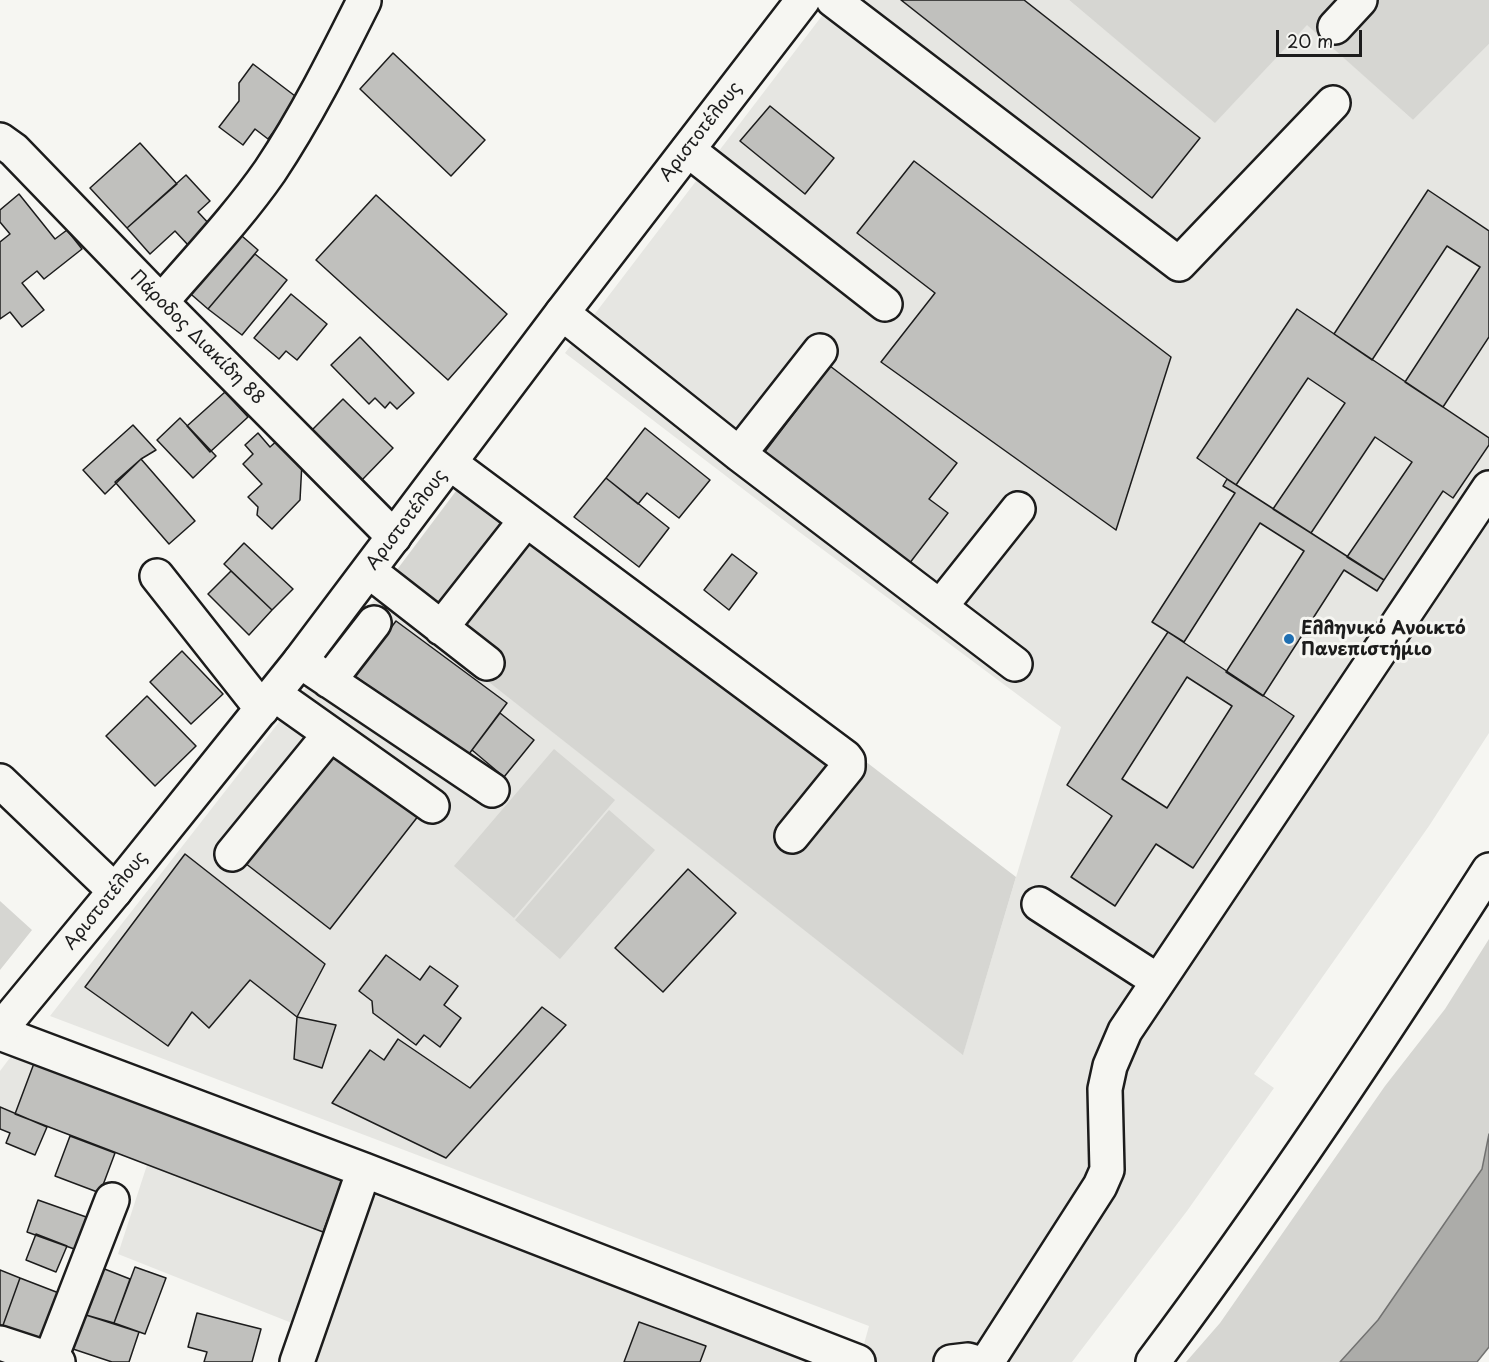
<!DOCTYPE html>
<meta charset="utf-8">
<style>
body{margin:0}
#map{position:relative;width:1489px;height:1362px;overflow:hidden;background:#f6f6f2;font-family:"Playpen Sans",sans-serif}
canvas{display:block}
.scale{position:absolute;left:1276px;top:30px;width:86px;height:27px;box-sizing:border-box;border:3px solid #1c1c1c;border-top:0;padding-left:8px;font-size:18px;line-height:21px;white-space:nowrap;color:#1c1c1c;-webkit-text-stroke:4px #f6f6f2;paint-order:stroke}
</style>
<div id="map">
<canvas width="1489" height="1362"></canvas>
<div class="scale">20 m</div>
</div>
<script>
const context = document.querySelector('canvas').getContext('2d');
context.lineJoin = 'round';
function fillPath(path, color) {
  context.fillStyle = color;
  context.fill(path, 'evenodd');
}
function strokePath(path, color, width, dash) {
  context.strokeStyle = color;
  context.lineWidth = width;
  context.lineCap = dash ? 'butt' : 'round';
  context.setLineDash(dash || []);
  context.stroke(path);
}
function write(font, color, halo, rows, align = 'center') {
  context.font = font + ' "Playpen Sans",sans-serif';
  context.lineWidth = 6;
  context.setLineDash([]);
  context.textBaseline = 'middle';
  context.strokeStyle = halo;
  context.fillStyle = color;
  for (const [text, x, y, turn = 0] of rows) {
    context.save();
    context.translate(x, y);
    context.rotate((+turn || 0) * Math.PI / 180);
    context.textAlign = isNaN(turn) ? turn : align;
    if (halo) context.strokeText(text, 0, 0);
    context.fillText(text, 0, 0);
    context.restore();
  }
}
fillPath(new Path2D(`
 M834,0H1069L1215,122L1307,24L1413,120L1489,44V733L1429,826L1254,1074L1274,1088L1187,1211L1072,1362H859L869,1326L50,1016L378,595L963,1054L1061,727L798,531L565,353Z
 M15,1051L369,1184L366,1192L820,1362H308L317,1333L118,1254L147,1165L0,1107V1071Z`), '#e6e6e2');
fillPath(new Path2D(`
 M1069,0H1489V44L1413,120L1307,25L1215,123Z
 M477,463L1016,877L963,1055L378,595Z
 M554,749L615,800L514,918L454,866Z
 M609,810L655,850L560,959L515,920Z
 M0,901L32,930L0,970Z
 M1489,939V1134L1482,1168L1378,1321L1340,1362H1186L1220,1323L1385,1086L1445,1009Z`), '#d6d6d2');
const water = new Path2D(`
 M1489,1134V1347L1477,1362H1340L1378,1320L1482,1169Z`);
fillPath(water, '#acaca9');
strokePath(water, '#727271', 1.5);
const building = new Path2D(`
 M901,0H1024L1200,138L1152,198Z
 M393,53L485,140L451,176L360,89Z
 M253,64L299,99L268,139L255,129L243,145L219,127L239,101V83Z
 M770,106L834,158L805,194L740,141Z
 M140,143L177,184L127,228L90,188Z
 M914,161L1171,357L1116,530L881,362L935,293L857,233Z
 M186,175L210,201L198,212L211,226L189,246L175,231L150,254L127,228Z
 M1428,190L1489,231V337L1443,407L1405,382L1480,267L1447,246L1372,360L1334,334Z
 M19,194L55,239L67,230L82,249L44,279L37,271L22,283L44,310L22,327L10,312L0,319V242L10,234L0,222V210Z
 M376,195L507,314L448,380L316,260Z
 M235,230L258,250L208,309L185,289Z
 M255,254L287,280L242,335L208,309Z
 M291,294L327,324L297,360L286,351L279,359L254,338Z
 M1297,309L1489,438V445L1453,498L1443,491L1384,580L1347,557L1412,462L1375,437L1311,533L1273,509L1345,403L1308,378L1236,485L1197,458Z
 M360,337L414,393L397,409L390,402L385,408L375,398L369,404L331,365Z
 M830,366L957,463L929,499L948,513L909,564L764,453Z
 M225,392L248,417L210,452L187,426Z
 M343,399L393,448L361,481L311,431Z
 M180,418L216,456L193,478L157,440Z
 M133,425L156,450L141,459L105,494L83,470Z
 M645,428L710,480L679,518L647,493L638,504L606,478Z
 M258,433L270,447L280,438L302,462L300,500L272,529L257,515L258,507L248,497L262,484L243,464L253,454L245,445Z
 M141,459L195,521L169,544L115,482Z
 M606,478L669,528L639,567L574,517Z
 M1227,479L1384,580L1377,591L1344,570L1263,696L1226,672L1304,551L1260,523L1184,642L1152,622L1235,493L1223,486Z
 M244,543L293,589L272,610L224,564Z
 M732,554L757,573L729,610L704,590Z
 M231,571L272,610L249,635L208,594Z
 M396,621L507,703L466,758L355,676Z
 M1168,632L1294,716L1193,868L1156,844L1115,906L1071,877L1112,816L1067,785ZM1187,677L1232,706L1167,808L1122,779Z
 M182,651L223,694L191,724L150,682Z
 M147,696L196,746L155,786L106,736Z
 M500,713L534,740L504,777L472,750Z
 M335,749L419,815L330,929L245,863Z
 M185,854L325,964L297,1017L250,980L209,1028L192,1012L168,1046L85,987Z
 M688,869L736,913L663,992L615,948Z
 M386,955L420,980L430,966L458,986L444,1005L461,1018L440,1047L424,1035L416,1045L373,1013L372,1001L359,991Z
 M542,1007L566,1025L446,1158L332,1103L370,1050L384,1060L398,1039L470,1088Z
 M297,1017L336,1025L322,1068L294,1059Z
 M36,1058L345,1175L323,1232L15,1114Z
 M0,1107L47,1127L35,1155L6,1143L10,1133L0,1129Z
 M70,1136L115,1153L100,1193L55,1176Z
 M38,1200L89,1218L77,1250L27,1232Z
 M36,1234L67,1246L56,1272L26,1260Z
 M135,1267L166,1278L145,1334L114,1323Z
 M102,1268L130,1279L114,1323L86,1315Z
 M0,1270L20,1278L2,1328L0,1327Z
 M20,1278L64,1295L46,1344L2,1328Z
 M197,1313L261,1329L252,1362H204L207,1352L188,1347Z
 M86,1315L139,1332L129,1362H112L73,1349Z
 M639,1322L706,1346L700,1362H624Z`);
fillPath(building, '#c0c0bd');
strokePath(building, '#1c1c1c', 1.5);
const minor = new Path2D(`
 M833,0L1179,264L1333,103
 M1335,27L1360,0
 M0,140L14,150L161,302L394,537
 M688,150L885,304
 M161,302C198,259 238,217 270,171C306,117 335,59 364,1
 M562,313L739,454L1015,664
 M739,454L820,351
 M450,463L845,757L848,761V767L792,836
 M369,571L487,663
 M157,576L262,709
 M940,607L1018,509
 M441,628L526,520
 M300,661L492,790
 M329,681L374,623
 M274,694L432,806
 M0,781L115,891
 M232,854L330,734
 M1039,904L1158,981
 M0,1033L364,1170L858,1362
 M0,1343L58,1362
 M50,1360L112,1200
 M297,1362L364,1170
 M951,1362L968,1360L975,1362
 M987,1362L1100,1186L1107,1170L1105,1089L1110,1066L1125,1031L1489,488`);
const major = new Path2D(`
 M0,1030L115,891L300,661L562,313L803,0
 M1153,1362C1272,1203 1382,1037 1489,870`);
strokePath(minor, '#1c1c1c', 38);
strokePath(major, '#1c1c1c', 38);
strokePath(minor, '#f6f6f2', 33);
strokePath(major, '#f6f6f2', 33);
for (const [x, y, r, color] of [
 [1289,639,6,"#1f6fb2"]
]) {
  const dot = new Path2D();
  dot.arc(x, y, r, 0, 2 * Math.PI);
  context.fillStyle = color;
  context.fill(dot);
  strokePath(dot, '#f6f6f2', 2);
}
write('18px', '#1c1c1c', '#f6f6f2', [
 ["Αριστοτέλους",701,132,-52],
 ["Πάροδος Διακίδη 88",197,338,45],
 ["Αριστοτέλους",407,520,-53],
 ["Αριστοτέλους",106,901,-51]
]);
write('bold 18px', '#1c1c1c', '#f6f6f2', [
 ["Ελληνικό Ανοικτό",1301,629],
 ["Πανεπιστήμιο",1301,650]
], 'left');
</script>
